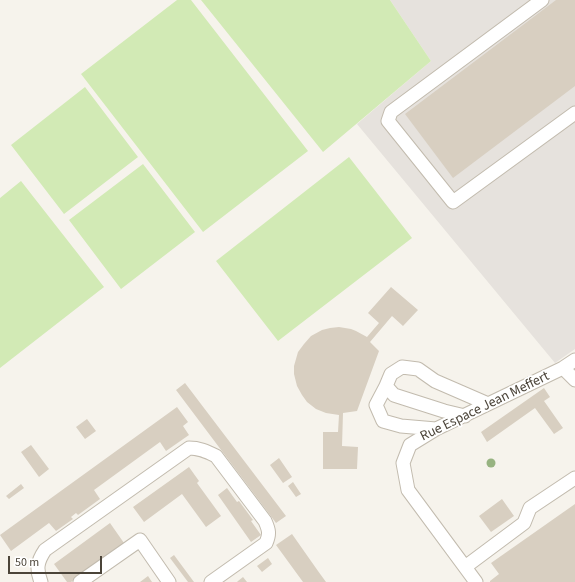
<!DOCTYPE html>
<style>
body{margin:0}
#map{position:relative;width:575px;height:582px;overflow:hidden;background:#f6f3ec;font-family:"Source Sans 3",sans-serif}
canvas{display:block}
.scale{position:absolute;left:8px;top:556px;width:94px;height:18px;box-sizing:border-box;border:2px solid #4b4439;border-top:0;padding-left:5px;font-size:12px;line-height:14px;white-space:nowrap;color:#4b4439;-webkit-text-stroke:3px #fff;paint-order:stroke}
</style>
<div id="map">
<canvas width="575" height="582"></canvas>
<div class="scale">50 m</div>
</div>
<script>
const context = document.querySelector('canvas').getContext('2d');
context.lineJoin = 'round';
function fillPath(path, color) {
  context.fillStyle = color;
  context.fill(path, 'evenodd');
}
function strokePath(path, color, width, dash) {
  context.strokeStyle = color;
  context.lineWidth = width;
  context.lineCap = dash ? 'butt' : 'round';
  context.setLineDash(dash || []);
  context.stroke(path);
}
function write(font, color, halo, rows, align = 'center') {
  context.font = font + ' "Source Sans 3",sans-serif';
  context.lineWidth = 3.5;
  context.setLineDash([]);
  context.textBaseline = 'middle';
  context.strokeStyle = halo;
  context.fillStyle = color;
  for (const [text, x, y, turn = 0] of rows) {
    context.save();
    context.translate(x, y);
    context.rotate((+turn || 0) * Math.PI / 180);
    context.textAlign = isNaN(turn) ? turn : align;
    if (halo) context.strokeText(text, 0, 0);
    context.fillText(text, 0, 0);
    context.restore();
  }
}
fillPath(new Path2D(`
 M390,0H575V349L555,363L357,124L431,61Z`), '#e6e2dd');
fillPath(new Path2D(`
 M177,0H191L308,151L203,232L81,74Z
 M201,0H390L431,61L323,152Z
 M85,87L138,157L64,214L11,145Z
 M349,157L412,238L278,341L216,261Z
 M143,164L195,232L121,289L69,220Z
 M21,181L104,287L0,368V198Z`), '#d2eab5');
fillPath(new Path2D(`
 M556,0H575V86L453,178L405,114Z
 M391,287L418,310L403,326L392,316L370,342L379,351L357,411L343,413L342,446L358,447L357,469H323V432H338L339,415L326,413L316,409L307,402L302,395L297,386L294,374V366L298,352L304,344L311,336L322,330L330,328L339,327L351,329L356,331L367,337L379,323L368,313Z
 M185,383L286,516L276,523L176,390Z
 M544,388L550,397L544,401L563,428L554,434L535,408L487,442L481,432Z
 M177,407L188,422L183,426L189,435L166,451L160,442L94,490L100,499L78,515L76,513L71,517L73,519L56,531L49,523L11,551L0,535Z
 M87,419L96,431L85,439L76,427Z
 M31,445L49,469L39,477L21,452Z
 M279,458L292,477L283,483L270,465Z
 M189,467L199,481L197,483L221,516L206,527L182,494L144,522L133,507Z
 M293,482L301,494L296,497L288,486Z
 M21,484L24,488L9,499L6,496Z
 M227,488L237,502L239,501L253,520L251,521L261,535L251,542L218,495Z
 M502,499L514,516L491,532L479,516Z
 M575,504V582H490V581L499,574L491,563Z
 M110,523L124,543L71,582H67L54,564Z
 M292,534L318,571L326,582H303L276,545Z
 M174,555L194,582H188L170,558Z
 M268,558L272,564L262,572L257,566Z
 M148,576L152,582H140Z
 M243,577L247,582H237L238,581Z`), '#d8cfc1');
const minor = new Path2D(`
 M542,0L391,112L388,121L453,202L575,113
 M563,368L575,380
 M386,386L376,405L383,421L401,426L436,429
 M465,416L444,411L394,395L386,386L391,374L402,367L418,369L435,381L488,404
 M465,567L524,523L530,508L575,478
 M41,582C36,569 37,562 45,550L189,448C199,448 206,451 216,456L265,521C269,530 270,534 266,543L211,582
 M80,582L140,540L169,582
 M476,582L408,490L403,463L410,445L436,429L563,368L575,360`);
strokePath(minor, '#c2bbae', 15);
strokePath(minor, '#fff', 13);
context.fillStyle = '#97b381';
for (const [x, y] of [
 [491,463]
]) {
  context.beginPath();
  context.arc(x, y, 4.5, 0, 2 * Math.PI);
  context.fill();
}
write('14px', '#4b4439', '#fff', [
 ["Rue Espace Jean Meffert",485,407,-26]
]);
</script>
